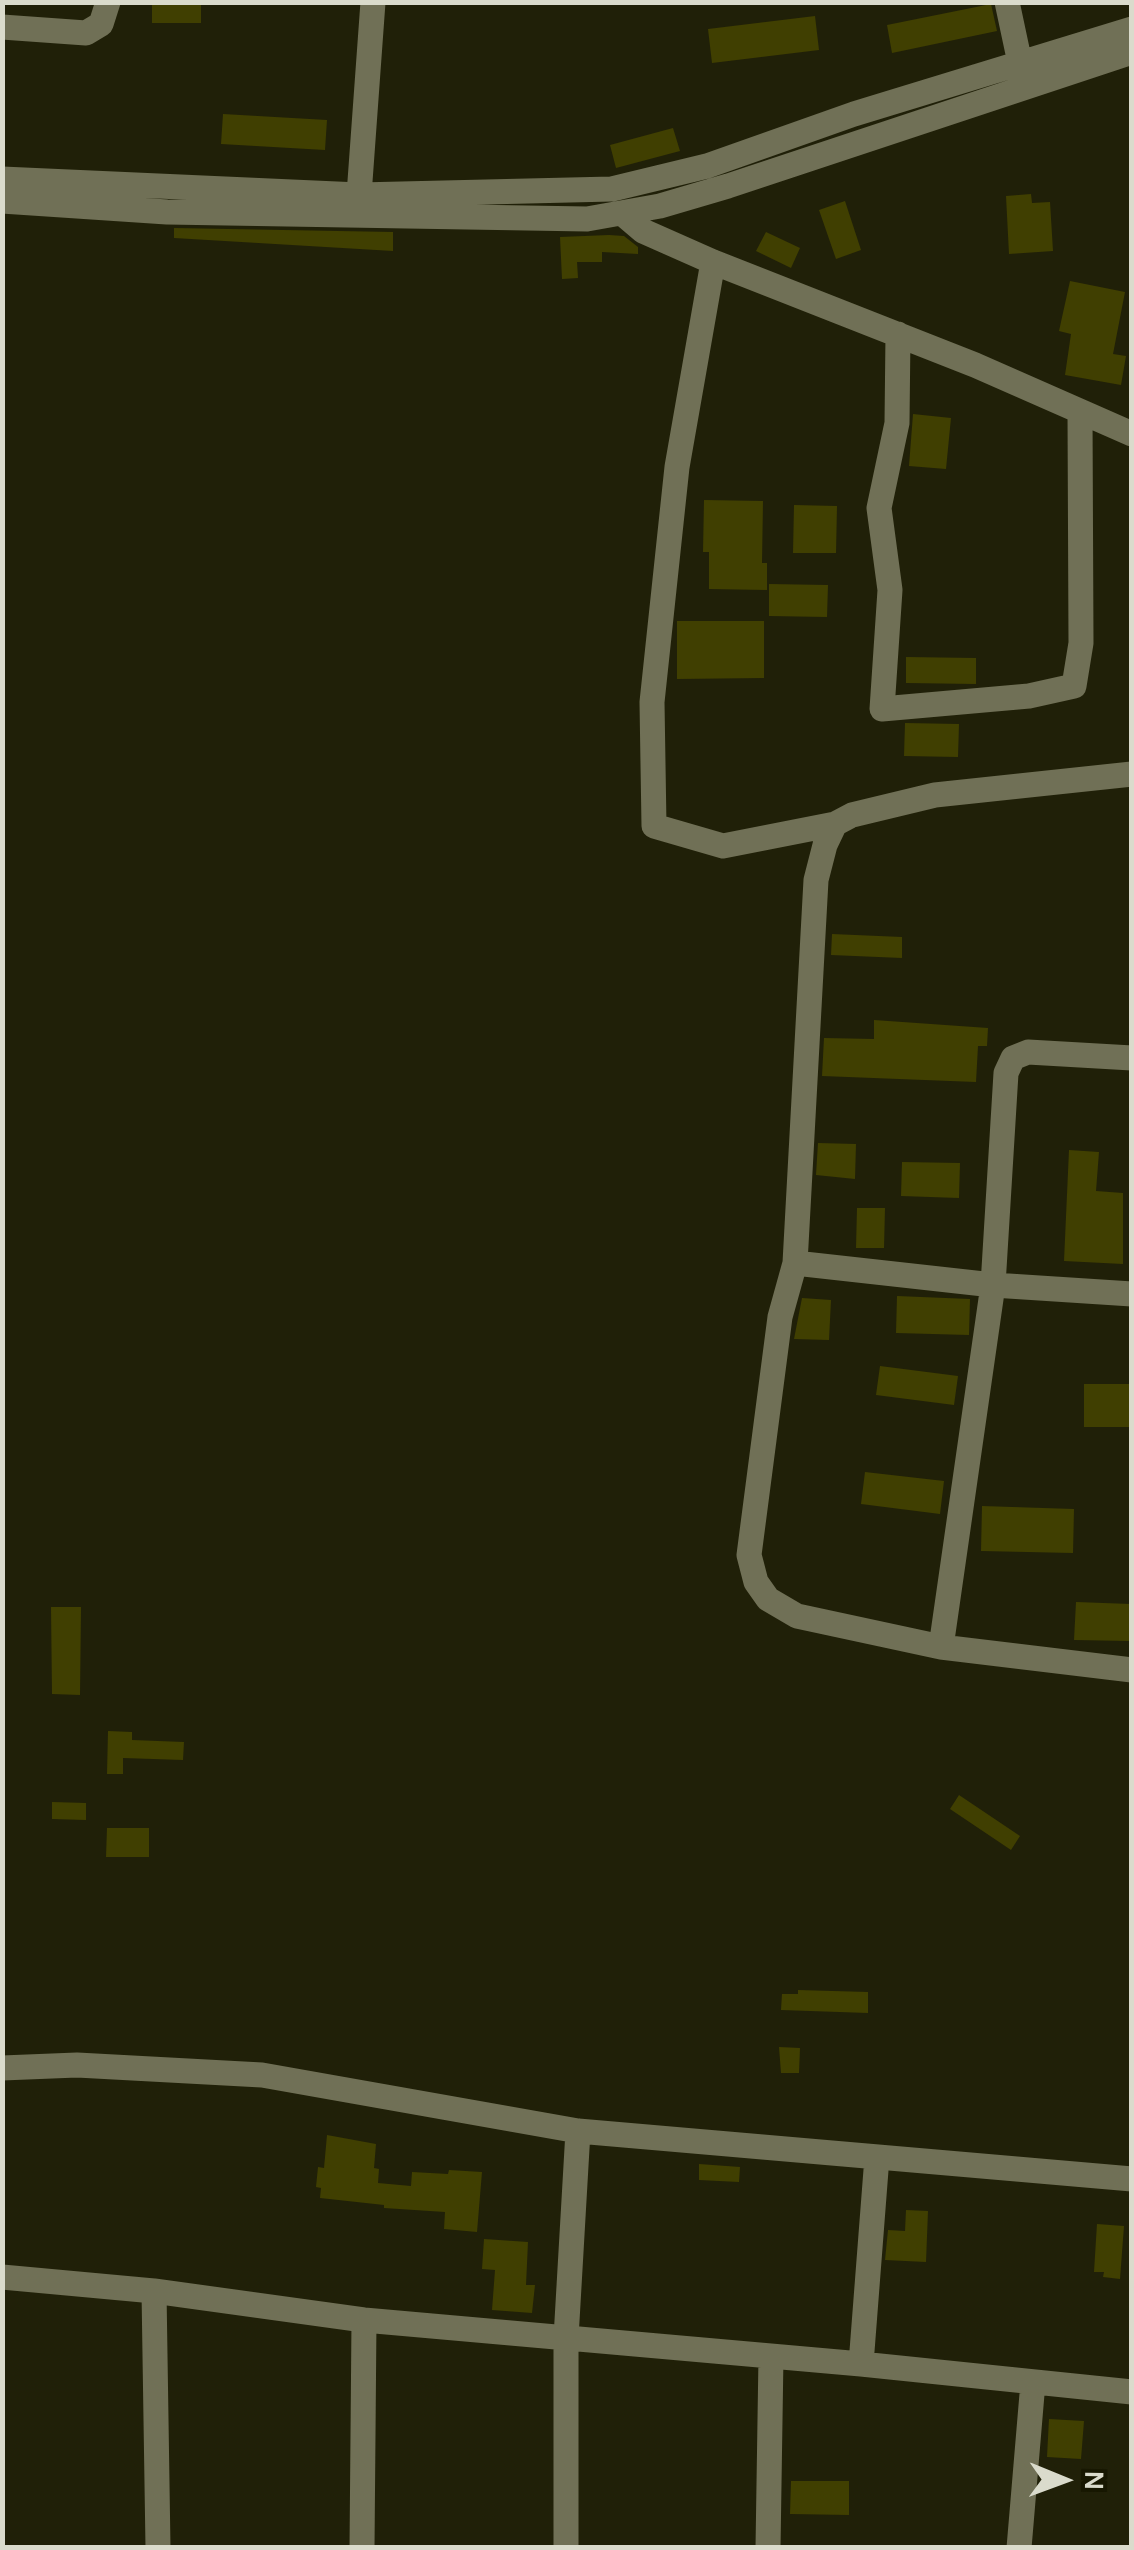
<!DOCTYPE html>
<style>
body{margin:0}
#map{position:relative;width:1134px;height:2550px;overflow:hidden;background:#202008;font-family:Karla,sans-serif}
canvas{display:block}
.frame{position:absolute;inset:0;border:5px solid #dadbcc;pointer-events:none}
.north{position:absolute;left:1014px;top:2430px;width:100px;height:100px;-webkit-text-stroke:8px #171701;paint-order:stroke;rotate:91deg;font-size:28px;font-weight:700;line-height:40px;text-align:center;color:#dadbcc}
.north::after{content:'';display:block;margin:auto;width:35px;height:45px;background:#dadbcc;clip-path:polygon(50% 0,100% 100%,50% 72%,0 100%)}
</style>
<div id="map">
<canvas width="1134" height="2550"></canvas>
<div class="frame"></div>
<div class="north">N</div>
</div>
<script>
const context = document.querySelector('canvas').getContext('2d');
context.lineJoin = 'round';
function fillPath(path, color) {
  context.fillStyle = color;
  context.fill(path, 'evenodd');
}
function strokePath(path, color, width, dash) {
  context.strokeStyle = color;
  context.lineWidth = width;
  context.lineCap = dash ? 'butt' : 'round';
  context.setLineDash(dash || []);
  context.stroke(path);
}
fillPath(new Path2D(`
 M152,2H201V23H152Z
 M991,4L997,31L892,53L887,25Z
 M815,16L819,50L712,63L708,29Z
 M223,114L327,120L325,150L221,144Z
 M673,128L680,151L616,168L610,145Z
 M1031,194L1032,203L1050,202L1053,251L1009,254L1006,196Z
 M845,201L861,250L836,259L819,210Z
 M174,228L393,232V251L174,238Z
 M766,232L800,248L791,268L756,251Z
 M609,235L624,236L638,247V254L602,252V262H577L578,278L562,279L560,237Z
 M1070,281L1125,292L1113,354L1126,356L1121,385L1065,375L1071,334L1059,331Z
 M913,414L951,418L946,469L909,466Z
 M704,500L763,501L762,563H767V590L709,589V552H703Z
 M794,505L837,506L836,553H793Z
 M769,584L828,585L827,617L769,616Z
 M677,621H764V678L677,679Z
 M906,657L976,658V684L906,683Z
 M905,723L959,724L958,757L904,756Z
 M832,934L902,937V958L831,955Z
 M874,1020L988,1028L987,1046H978L976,1082L822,1076L824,1038L874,1039Z
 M818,1143L856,1144L855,1179L816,1175Z
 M1069,1150L1099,1152L1096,1191L1123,1193V1264L1064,1261Z
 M902,1162L960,1163L959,1198L901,1196Z
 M857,1208H885L884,1248H856Z
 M897,1296L970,1299L969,1335L896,1333Z
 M802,1298L831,1300L829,1340L794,1339Z
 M880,1366L958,1376L954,1405L876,1395Z
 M1084,1384H1132V1427H1084Z
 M865,1472L944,1481L940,1514L861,1504Z
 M982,1506L1074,1509L1073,1553L981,1551Z
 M1076,1602L1131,1604L1130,1641L1074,1640Z
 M51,1607H81L80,1695L52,1694Z
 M108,1731L132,1732V1740L184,1742L183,1760L123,1758V1774H107Z
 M959,1795L1020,1836L1011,1850L950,1809Z
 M52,1802L86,1803V1820L52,1819Z
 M107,1828H149V1857H106Z
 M798,1990L868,1992V2013L781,2010L782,1994H798Z
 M779,2047L800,2048L799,2073H781Z
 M327,2135L376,2144L374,2168L379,2169L378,2183L411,2186L412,2172L448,2174L449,2170L482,2172L477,2232L444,2229L445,2212L384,2208V2205L320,2198L321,2188L316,2187L318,2167L324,2168Z
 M699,2164L740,2167L739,2182L699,2180Z
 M906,2210L928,2211L926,2262L885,2260L888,2230L905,2231Z
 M1097,2224L1124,2226L1120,2279L1103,2277L1104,2272H1094Z
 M484,2239L528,2242L526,2285H535L532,2313L492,2310L495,2270L482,2269Z
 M1049,2419L1084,2421L1081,2459L1047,2457Z
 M791,2481H849V2515L790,2514Z`), '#403f01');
strokePath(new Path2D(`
 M1007,2L1020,63
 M2,27L86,33L101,24L108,2
 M2,179L359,195L612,189L707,166L854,114L1132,29
 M359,195L373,2
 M2,201L167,212L587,219L660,206L728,186L1132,52
 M623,214L643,231L713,262L975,365L1132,434
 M713,262L677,467L652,702L654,826L723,846L835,824
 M898,334L897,423L879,508L890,590L882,709L1029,696L1074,686L1081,643L1080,413
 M1132,774L935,795L852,815L835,824L825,845L816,880L795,1263L780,1317L749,1555L756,1582L768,1599L797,1616L941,1647L1132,1670
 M795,1263L993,1285L1132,1294
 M941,1647L993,1285L1006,1073L1013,1058L1028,1052L1132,1058
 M2,2068L77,2065L262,2075L578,2131L1132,2179
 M2,2277L154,2291L364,2320L861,2364L1132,2392
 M154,2291L158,2548
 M861,2364L877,2157
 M362,2548L364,2320
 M566,2548V2338L578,2131
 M768,2548L771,2356
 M1019,2548L1033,2382`), '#707056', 25);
</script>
